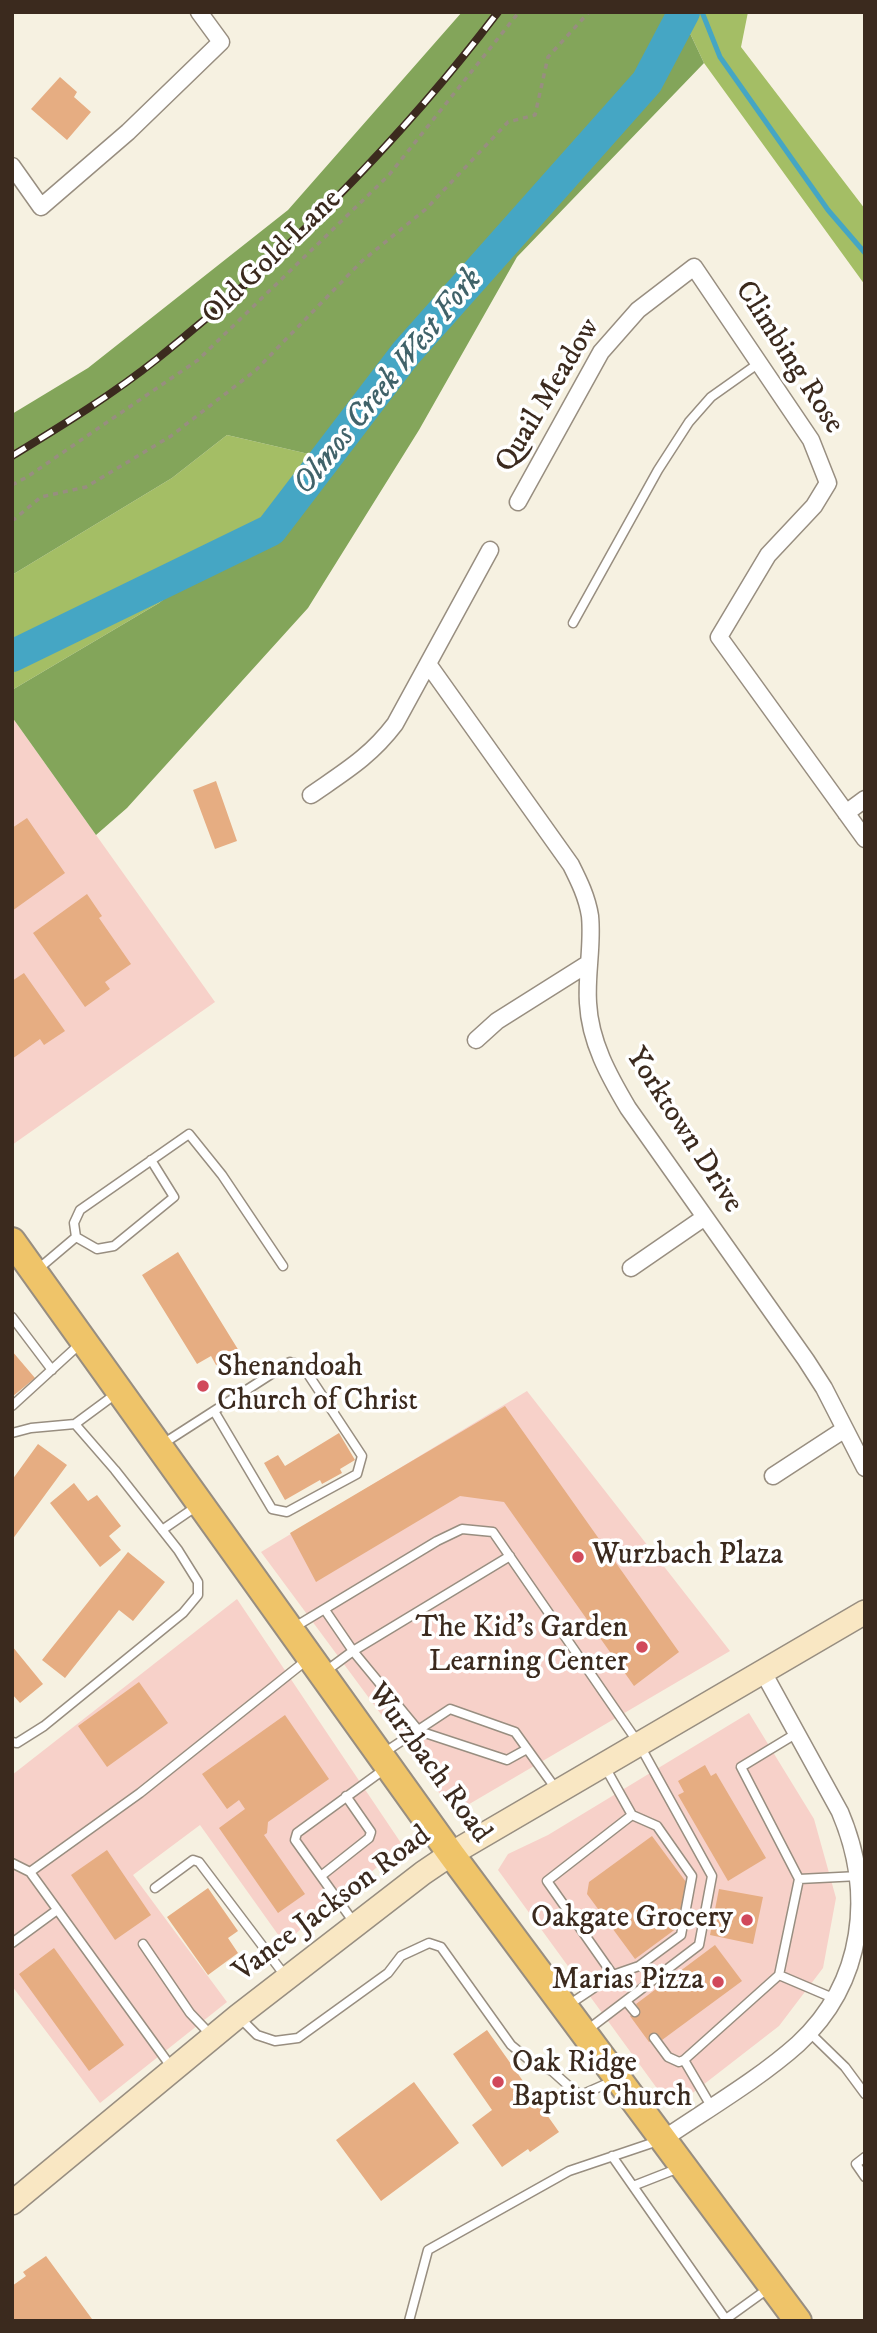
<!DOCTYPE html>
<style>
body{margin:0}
#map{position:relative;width:877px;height:2333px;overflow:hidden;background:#f6f1e1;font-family:"IM FELL DW Pica",serif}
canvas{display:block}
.frame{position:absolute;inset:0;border:14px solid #3b2a1e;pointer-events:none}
</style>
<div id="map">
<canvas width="877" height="2333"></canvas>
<div class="frame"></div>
</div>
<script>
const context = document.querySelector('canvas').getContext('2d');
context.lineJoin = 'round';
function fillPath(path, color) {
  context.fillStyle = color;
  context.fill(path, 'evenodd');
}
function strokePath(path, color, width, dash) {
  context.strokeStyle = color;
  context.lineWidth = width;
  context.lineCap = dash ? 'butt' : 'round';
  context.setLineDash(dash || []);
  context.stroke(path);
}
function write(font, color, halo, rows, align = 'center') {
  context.font = font + ' "IM FELL DW Pica",serif';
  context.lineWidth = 7;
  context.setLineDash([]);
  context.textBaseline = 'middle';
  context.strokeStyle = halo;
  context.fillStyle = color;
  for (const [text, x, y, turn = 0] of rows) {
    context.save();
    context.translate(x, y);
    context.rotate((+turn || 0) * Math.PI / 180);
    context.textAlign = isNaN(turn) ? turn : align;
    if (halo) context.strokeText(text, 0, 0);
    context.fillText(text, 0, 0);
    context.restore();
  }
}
fillPath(new Path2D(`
 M12,717L215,1002L12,1145Z
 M527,1391L730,1651L454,1813L261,1552Z
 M237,1599L403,1846L284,1943L200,1825L133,1875L227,2002L100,2103L12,1986V1775Z
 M749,1713L814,1819L836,1898L823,1968L779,2026L672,2109L498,1870L508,1854L548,1835Z`), '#f7d1c9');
fillPath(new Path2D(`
 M680,12H748L741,47L865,209V285L704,63Z
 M227,435L313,455L297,488L249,531L159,603L12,690V575L172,478Z`), '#a4be65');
fillPath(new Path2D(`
 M462,12H680L704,63L517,257L419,430L308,608L127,808L96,835L12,717V690L159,603L249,531L297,488L313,455L227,435L172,478L12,575V414L88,368L288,210Z`), '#83a55a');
strokePath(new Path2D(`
 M702,12L720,57L828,210L865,253`), '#45a6c4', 5);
strokePath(new Path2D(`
 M12,656L271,530L406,353L647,82L684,12`), '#45a6c4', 32);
fillPath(new Path2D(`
 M60,77L77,92L74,97L91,112L67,140L31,109Z
 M216,781L237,841L215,849L193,790Z
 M27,818L65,873L12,911V828Z
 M87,894L102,916L99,918L131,964L105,982L110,989L85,1007L33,933Z
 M24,973L65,1031L44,1045L40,1039L12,1059V981Z
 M178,1252L239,1351L216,1365L211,1356L197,1364L142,1275Z
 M12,1351L35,1378L12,1397Z
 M505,1406L679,1652L634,1686L504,1502L460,1496L316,1582L290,1533Z
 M339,1433L355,1460L340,1469L342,1473L322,1484L320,1480L285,1500L264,1463L278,1455L285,1466Z
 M38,1444L67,1465L12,1540V1480Z
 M74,1483L88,1501L97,1495L121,1526L109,1536L121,1550L100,1567L50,1503Z
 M128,1552L165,1582L133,1621L119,1610L65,1678L42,1660Z
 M12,1646L43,1684L20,1703L12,1694Z
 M139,1682L168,1723L107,1767L78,1726Z
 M285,1715L329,1779L268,1822L267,1833L264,1835L305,1894L278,1913L219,1828L245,1809L239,1800L227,1809L202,1774Z
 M705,1765L711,1776L716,1773L766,1858L728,1881L678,1795L684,1792L678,1781Z
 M652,1836L686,1882L677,1928L635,1959L587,1894L589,1882Z
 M107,1850L151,1915L115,1940L71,1875Z
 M208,1888L238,1931L228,1938L238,1953L208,1975L167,1917Z
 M719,1889L763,1897L753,1944L710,1935Z
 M715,1945L742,1981L662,2040L658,2035L649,2042L630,2016L639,2009L636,2004Z
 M54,1948L124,2045L89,2071L19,1974Z
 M487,2030L559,2132L530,2152L528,2149L502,2167L472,2125L492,2110L453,2054Z
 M414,2082L459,2143L381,2201L336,2140Z
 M46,2256L92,2319L90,2321H12V2286L26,2276L23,2272Z`), '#e6ad82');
const lane = new Path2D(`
 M573,623L658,470L689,422L711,397L759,363
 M76,1237L97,1249L114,1246L174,1197L151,1160
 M37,1270L76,1237L74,1223L80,1210L189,1134L222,1175L283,1266
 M12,1317L52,1370
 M12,1406L81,1343
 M12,1433L31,1428L75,1424L117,1393
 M161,1445L290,1362L302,1365L362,1456L357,1474L287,1512L272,1509L214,1411
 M162,1530L197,1506
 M325,1610L353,1651L419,1731L507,1760L527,1749
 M293,1628L437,1541L462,1529L493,1532L639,1744L712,1876L699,1945L586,2031
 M326,1671L353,1651L510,1556
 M12,1742L17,1743L44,1726L183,1613L198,1595V1582L178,1550L115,1470L75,1424
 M385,1752L450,1709L515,1732L556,1789
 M12,1863L30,1872L172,2068
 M30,1872L140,1793L308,1659
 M321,1876L369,1838L371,1832L346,1796
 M799,1879L859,1876
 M155,1888L193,1860L199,1862L286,1977
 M355,1924L295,1840L297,1833L386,1768
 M12,1943L57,1910
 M143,1944L190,2013L211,2035
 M613,1975L639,1966L681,1935L692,1876L657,1826L632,1815
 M779,1975L833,1998
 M626,2001L635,2012
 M567,2006L613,1975L547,1881L632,1815L605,1767
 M240,2018L257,2035L275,2041L298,2038L388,1973L401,1956L429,1943L441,1947L511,2045L528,2059L552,2071L572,2089L581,2095L615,2080
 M809,2032L845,2067L865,2094
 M654,2038L668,2057L679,2062L684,2060
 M711,2106L684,2060L779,1975L799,1879L741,1767L797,1733
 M612,2156L727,2321
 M865,2157L856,2164L865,2177
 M633,2186L679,2168
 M726,2319L769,2288
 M409,2321L428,2250L569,2171L658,2141`);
const street = new Path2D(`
 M12,166L41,207L128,132L221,42L199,12
 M518,502L601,352L638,310L694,267L811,440L828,483L814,506L768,555L719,637L865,839
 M428,664L571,865C579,881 587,897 590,916C593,945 586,974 588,1003C590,1042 609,1076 628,1108L806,1360L824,1388L865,1468
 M311,795C344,772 370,757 395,724L490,550
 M846,813L865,799
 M476,1040L497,1021L589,963
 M631,1268L705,1217
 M773,1476L845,1429
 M662,2140C706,2110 759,2079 798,2044C865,1982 874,1892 840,1812L763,1672`);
const secondary = new Path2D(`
 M12,2203L238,2016L423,1873L451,1854L865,1612`);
const primary = new Path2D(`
 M12,1241L451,1854L798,2321`);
strokePath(lane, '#988e80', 11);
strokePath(street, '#988e80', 19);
strokePath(secondary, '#988e80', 26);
strokePath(primary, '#988e80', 30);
strokePath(new Path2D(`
 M12,485L27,477L198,360L389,175L519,12
 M12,521L41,497L86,487L171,436L256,370L362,261L426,209L508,122L535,115L548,57L589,12`), '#988e80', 3.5, [5, 5]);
strokePath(lane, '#fff', 8);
strokePath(street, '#fff', 16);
strokePath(secondary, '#f9e7c3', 23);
strokePath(primary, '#efc469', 26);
const rail = new Path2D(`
 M12,456C61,426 112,395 157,359C283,258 400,141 498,12`);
strokePath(rail, '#3b2a1e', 8);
strokePath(rail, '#fff', 5, [16]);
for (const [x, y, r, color] of [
 [203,1386,7,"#d1495b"],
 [578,1557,7,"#d1495b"],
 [642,1647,7,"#d1495b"],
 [747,1920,7,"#d1495b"],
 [718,1982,7,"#d1495b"],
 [498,2082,7,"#d1495b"]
]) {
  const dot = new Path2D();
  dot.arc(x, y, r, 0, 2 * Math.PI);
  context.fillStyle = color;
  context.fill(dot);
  strokePath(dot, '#fff', 2.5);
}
write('30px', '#3b2a1e', '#fff', [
 ["Old Gold Lane",273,258,-44],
 ["Climbing Rose",788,358,57],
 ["Quail Meadow",549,396,-59],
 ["Yorktown Drive",683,1131,57],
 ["Wurzbach Road",428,1764,54],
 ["Vance Jackson Road",333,1905,-37]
]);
write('30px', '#3b2a1e', '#fff', [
 ["Shenandoah",217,1369],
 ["Church of Christ",217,1403],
 ["Wurzbach Plaza",592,1557],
 ["The Kid's Garden",628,1630,"right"],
 ["Learning Center",628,1664,"right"],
 ["Oakgate Grocery",733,1920,"right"],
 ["Marias Pizza",704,1982,"right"],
 ["Oak Ridge",512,2065],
 ["Baptist Church",512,2099]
], 'left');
write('italic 32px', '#406269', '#fff', [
 ["Olmos Creek West Fork",389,383,-51]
]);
</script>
